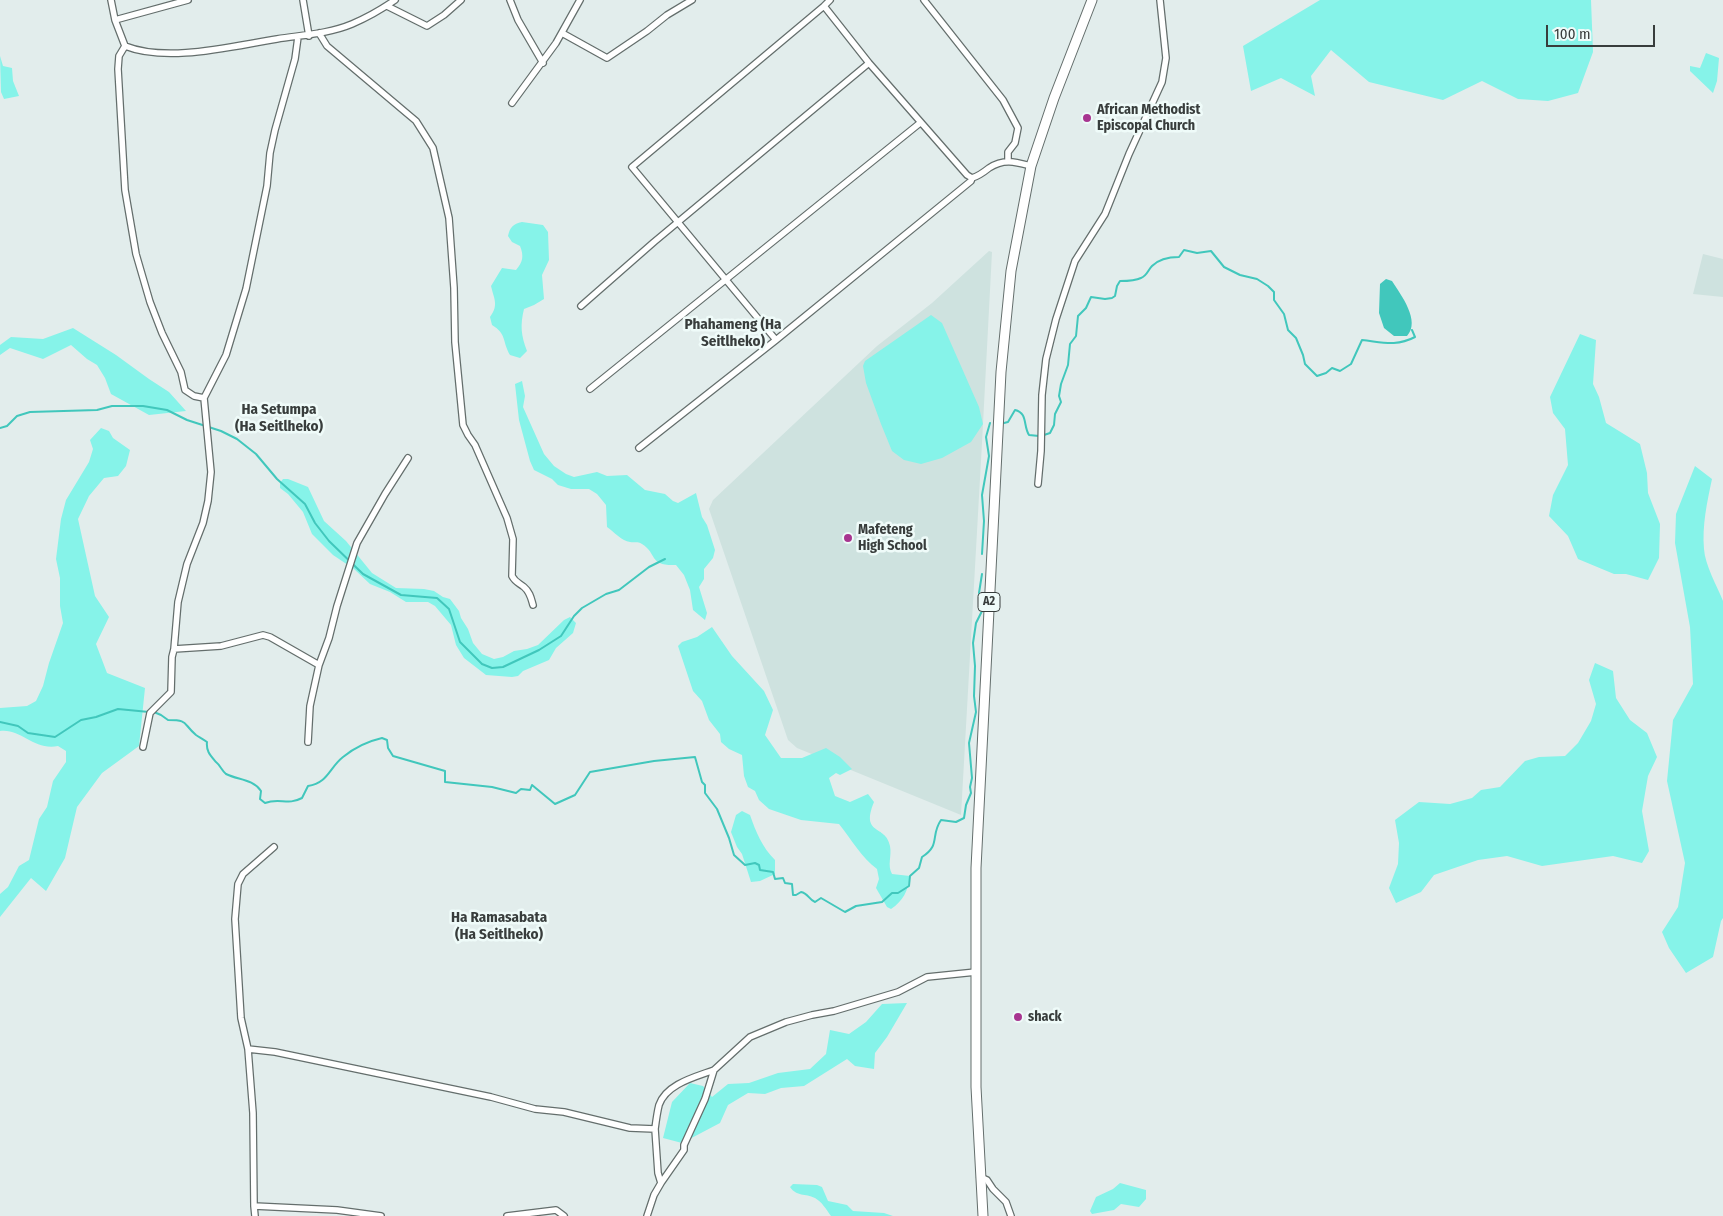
<!DOCTYPE html>
<style>
body{margin:0}
#map{position:relative;width:1723px;height:1216px;overflow:hidden;background:#e2edec;font-family:"Fira Sans Condensed",sans-serif}
canvas{display:block}
.scale{position:absolute;left:1546px;top:25px;width:109px;height:22px;box-sizing:border-box;border:2px solid #383d3c;border-top:0;padding-left:6px;font-size:15px;line-height:18px;white-space:nowrap;color:#383d3c;-webkit-text-stroke:4px #effbf9;paint-order:stroke}
</style>
<div id="map">
<canvas width="1723" height="1216"></canvas>
<div class="scale">100 m</div>
</div>
<script>
const context = document.querySelector('canvas').getContext('2d');
context.lineJoin = 'round';
function fillPath(path, color) {
  context.fillStyle = color;
  context.fill(path, 'evenodd');
}
function strokePath(path, color, width, dash) {
  context.strokeStyle = color;
  context.lineWidth = width;
  context.lineCap = dash ? 'butt' : 'round';
  context.setLineDash(dash || []);
  context.stroke(path);
}
function write(font, color, halo, rows, align = 'center') {
  context.font = font + ' "Fira Sans Condensed",sans-serif';
  context.lineWidth = 5;
  context.setLineDash([]);
  context.textBaseline = 'middle';
  context.strokeStyle = halo;
  context.fillStyle = color;
  for (const [text, x, y, turn = 0] of rows) {
    context.save();
    context.translate(x, y);
    context.rotate((+turn || 0) * Math.PI / 180);
    context.textAlign = isNaN(turn) ? turn : align;
    if (halo) context.strokeText(text, 0, 0);
    context.fillText(text, 0, 0);
    context.restore();
  }
}
fillPath(new Path2D(`
 M989,251L992,252L982,443L961,815L797,748L788,740L709,509L713,500L877,346L932,303Z
 M1703,254L1723,259V297L1693,294Z`), '#cee2df');
fillPath(new Path2D(`
 M1320,0H1591L1593,52L1578,93L1548,101L1518,99L1482,81L1443,100L1369,82L1331,50L1311,76L1315,96L1281,78L1251,91L1243,46Z
 M1706,53L1719,58L1717,81L1713,93L1690,71V66L1700,68Z
 M0,56L3,66L12,68L13,81L19,96L4,99L1,92Z
 M522,222L543,225L548,232L549,260L542,275L544,299L534,305L524,309C520,325 521,336 527,351L520,358L510,355C502,341 507,334 492,325L490,317C499,305 494,299 491,286L502,268L516,270C523,262 524,256 520,246L512,242L508,236C510,227 513,224 522,222Z
 M931,315L942,323L979,407L983,424L971,442L942,458L921,464L904,460L892,451L881,424L866,383L863,366L865,361Z
 M73,328L116,355L149,379L169,392L186,411L149,415L111,394L105,378L97,365L87,359L71,345L43,359L10,348L0,355V345L11,337L43,339Z
 M1580,334L1596,340L1593,384L1599,397L1606,423L1640,444L1647,473L1648,493L1660,524L1659,558L1648,580L1626,574H1614L1578,559L1568,536L1549,516L1553,495L1568,465L1565,429L1553,413L1550,397Z
 M522,381L525,396L523,407L544,454L554,466L566,474L574,477L597,472L607,476L627,475L645,490L665,494L673,501L678,503L696,493L702,517L707,525L715,550L713,558L704,569V579L699,587L707,613L705,620L693,610L690,590L684,575L676,565C648,566 658,554 642,544C637,541 635,543 630,542C622,541 614,532 607,527L606,505L597,494L589,489H571L558,485L552,479L534,470L530,461L519,420L515,384Z
 M101,428L109,431L113,438L130,450L126,466L118,476L104,478L89,496L78,519L95,596L109,617L96,644L107,673L145,688L139,746L102,773L77,807L65,858L46,891L31,878L0,917V894L8,887L19,866L29,860L39,819L47,807L53,781L66,762V751L58,746C34,751 21,728 0,731V708L27,706L36,701L43,686L49,663L63,623L60,606V578L56,559L61,519L66,500L89,462L93,449L90,440Z
 M1695,466L1712,479C1707,502 1702,526 1704,549C1705,565 1717,586 1723,601V918L1721,921L1713,957L1686,973L1669,948L1662,932L1678,907L1685,863L1667,781L1673,720L1693,684L1690,627L1675,543L1676,514Z
 M283,479H288L308,487L324,521L346,541L372,573L396,588L424,589L434,591L443,597L450,599L459,611L461,618L468,629L473,643L482,654L494,659L503,657L514,651L527,649L538,645L564,620L570,617L576,623L573,633L556,648L549,660L523,671L518,676L512,677L486,675L464,658L456,645L451,625L435,606L428,602H406L390,592L370,584L354,569L333,555L312,534L303,512L288,494L280,488V483Z
 M712,627L732,656L764,691L773,710L765,735L781,758H802L826,748L840,757L852,769L840,775L836,773L829,778L835,796L850,802L868,794L874,802C860,836 886,824 890,846C892,856 887,865 892,874L910,876C908,891 903,901 891,909L887,907L876,888L879,879L877,869C862,858 851,839 839,824L801,820L769,809L759,800L755,791L748,787L744,776L742,755L729,749L721,742L720,734L709,720L702,701L693,691L678,646L682,642L697,637Z
 M1595,663L1613,671L1616,698L1630,720L1647,733L1657,757L1648,776L1642,811L1649,851L1642,863L1613,856L1542,866L1507,856L1478,860L1434,875L1421,892L1396,903L1389,888L1398,864L1399,843L1395,820L1419,802L1450,804L1472,798L1481,790L1500,787L1525,761L1539,757L1565,756L1578,743L1591,721L1596,704L1589,680Z
 M742,811L750,815C756,832 762,847 775,860V874L760,881L751,882L742,854L737,847L731,832L736,815Z
 M907,1003L887,1037L875,1053L874,1069L855,1066L847,1059L804,1086L781,1088L765,1094L748,1093L728,1105L720,1123L682,1143L663,1138L672,1102L690,1083L703,1086L712,1097L728,1084L749,1083L778,1073L810,1069L826,1054L830,1030L849,1034L866,1022L882,1004Z
 M1120,1183L1146,1190V1199L1139,1207L1121,1204L1114,1210L1092,1214L1090,1211L1096,1197L1113,1189Z
 M793,1184L817,1185L822,1187L828,1201L847,1205L853,1211L884,1213L893,1216H831C826,1209 822,1202 815,1198C805,1193 797,1197 790,1187Z`), '#86f3e9');
fillPath(new Path2D(`
 M1386,279L1392,281C1401,295 1421,321 1407,336H1394L1384,328L1379,313L1380,284Z`), '#41c7bc');
strokePath(new Path2D(`
 M1004,423L1008,422L1015,410C1028,413 1023,426 1029,435L1039,436
 M0,428L7,426L17,416L30,412L97,410L112,406H143L167,410L187,420L221,431L237,439L256,454L277,479L305,504L315,523L329,541L363,574L401,595L437,598L449,609L460,642L482,664L492,668L503,667L539,650L561,636L574,616L582,608L606,594L619,590L649,567L665,559
 M1044,435L1050,433L1054,425L1055,414L1061,402L1059,396L1061,384L1068,365L1070,344L1076,336L1078,316L1086,308L1091,297L1105,299L1112,298L1115,296L1117,286L1120,281C1127,281 1135,281 1141,278C1147,276 1148,270 1152,266C1159,259 1169,257 1179,257L1184,250L1197,253L1211,251L1224,267L1240,275L1257,279L1268,286L1274,292V300L1284,314L1288,330L1296,338L1303,355L1305,364L1317,376L1326,373L1332,368L1340,371L1351,364L1362,340C1382,342 1396,347 1415,337L1412,330
 M982,554L984,521L982,495L989,456L986,437L990,423
 M154,712L161,715L168,720C189,720 182,723 196,735C199,737 203,739 207,742C206,751 210,755 216,762C220,765 222,771 226,774C238,780 253,779 261,791L260,799L265,803C280,797 287,806 302,798L308,786C328,783 329,768 343,757C354,748 369,741 382,738L387,740L388,748L393,756L445,771V782L492,787L516,793L521,789L530,790L532,785L555,804L575,795L590,772L654,761L695,757L702,782L705,785V793L717,809L729,838L734,855L745,865L755,863L759,865L760,870L773,872L775,879L783,878L785,883L792,884L793,895H796L801,892C808,893 809,900 815,902L821,898L845,912L856,906L882,902L892,893H898L909,886L910,876L919,868L922,857C941,845 930,836 941,820L956,822L964,818L966,805L971,793L970,787L972,778L969,743L976,712L974,696L975,666L973,643L976,623L982,611L979,593L982,574
 M0,722L18,726L28,733L55,737L81,720L96,717L118,709L149,712`), '#41c7bc', 2);
const street = new Path2D(`
 M111,0L115,20L125,46C168,63 232,46 277,39C302,35 328,34 352,24C366,18 382,9 395,0
 M303,0L309,36
 M510,0L518,20L543,63
 M830,0L824,6L869,63L967,175L972,178C979,176 984,172 989,168C1004,158 1016,162 1031,166
 M924,0L1003,100L1018,128L1015,143L1008,152V161
 M387,6L427,26L444,15L461,0
 M115,20L188,0
 M319,33L327,46L416,121L433,148L449,218L454,288L455,342L463,425L468,435L475,445L507,518L513,539L512,576C515,582 519,583 524,587C530,592 531,598 533,605
 M562,33L607,58L647,31L667,15L692,0
 M298,37L295,59L275,130L270,153L267,186L246,289L226,355L204,398L211,472L208,501L203,523L187,564L178,602L174,649L221,646L263,635L270,637L319,665
 M125,46L119,56L118,69L125,190L136,254L150,302L162,333L181,372L185,390L194,396L204,398
 M512,103L556,43L580,0
 M581,306L654,242L869,63
 M776,340L632,167L824,6
 M590,389L920,123
 M639,448L776,340L971,181L972,178
 M1038,484L1041,451L1042,395L1046,359L1056,319L1075,261L1105,214L1129,154L1162,82L1166,58L1160,0
 M308,742L310,706L319,665L329,638L337,606L357,543L385,494L408,458
 M143,747L150,713L171,692L172,657L174,649
 M274,847L243,874L238,884L235,919L241,1018L248,1049L253,1113L254,1206L337,1210L381,1216
 M248,1049L275,1052L491,1097L535,1109L564,1112L630,1128L655,1129C656,1121 657,1113 659,1105C666,1084 695,1077 714,1070
 M980,1177L987,1180L993,1189L1006,1202L1011,1216
 M661,1183L684,1150V1145L705,1099L714,1070L750,1037L786,1022L812,1015L834,1011L898,992L927,977L976,972
 M254,1206L255,1216
 M507,1216L556,1210L564,1216
 M647,1216L654,1195L661,1183L658,1173L655,1129`);
const primary = new Path2D(`
 M983,1216L976,1087V868L1001,372L1011,271L1031,166L1054,98L1092,0`);
strokePath(street, '#646e6c', 8);
strokePath(primary, '#646e6c', 11);
strokePath(street, '#fff', 5.5);
strokePath(primary, '#fff', 9);
for (const [x, y, r, color] of [
 [1087,118,5,"#a83590"],
 [848,538,5,"#a83590"],
 [1018,1017,5,"#a83590"]
]) {
  const dot = new Path2D();
  dot.arc(x, y, r, 0, 2 * Math.PI);
  context.fillStyle = color;
  context.fill(dot);
  strokePath(dot, '#effbf9', 2);
}
for (const [x, y, w] of [
 [989,602,22]
]) {
  const box = new Path2D();
  box.roundRect(x - w / 2, y - 9.5, w, 19, 4);
  context.fillStyle = '#effbf9';
  context.fill(box);
  strokePath(box, '#383d3c', 1);
}
write('bold 12px', '#383d3c', null, [
 ["A2",989,602]
]);
write('bold 14px', '#383d3c', '#effbf9', [
 ["African Methodist",1097,110],
 ["Episcopal Church",1097,126],
 ["Mafeteng",858,530],
 ["High School",858,546],
 ["shack",1028,1017]
], 'left');
write('bold 15px', '#383d3c', '#effbf9', [
 ["Phahameng (Ha",733,325],
 ["Seitlheko)",733,342],
 ["Ha Setumpa",279,410],
 ["(Ha Seitlheko)",279,427],
 ["Ha Ramasabata",499,918],
 ["(Ha Seitlheko)",499,935]
]);
</script>
